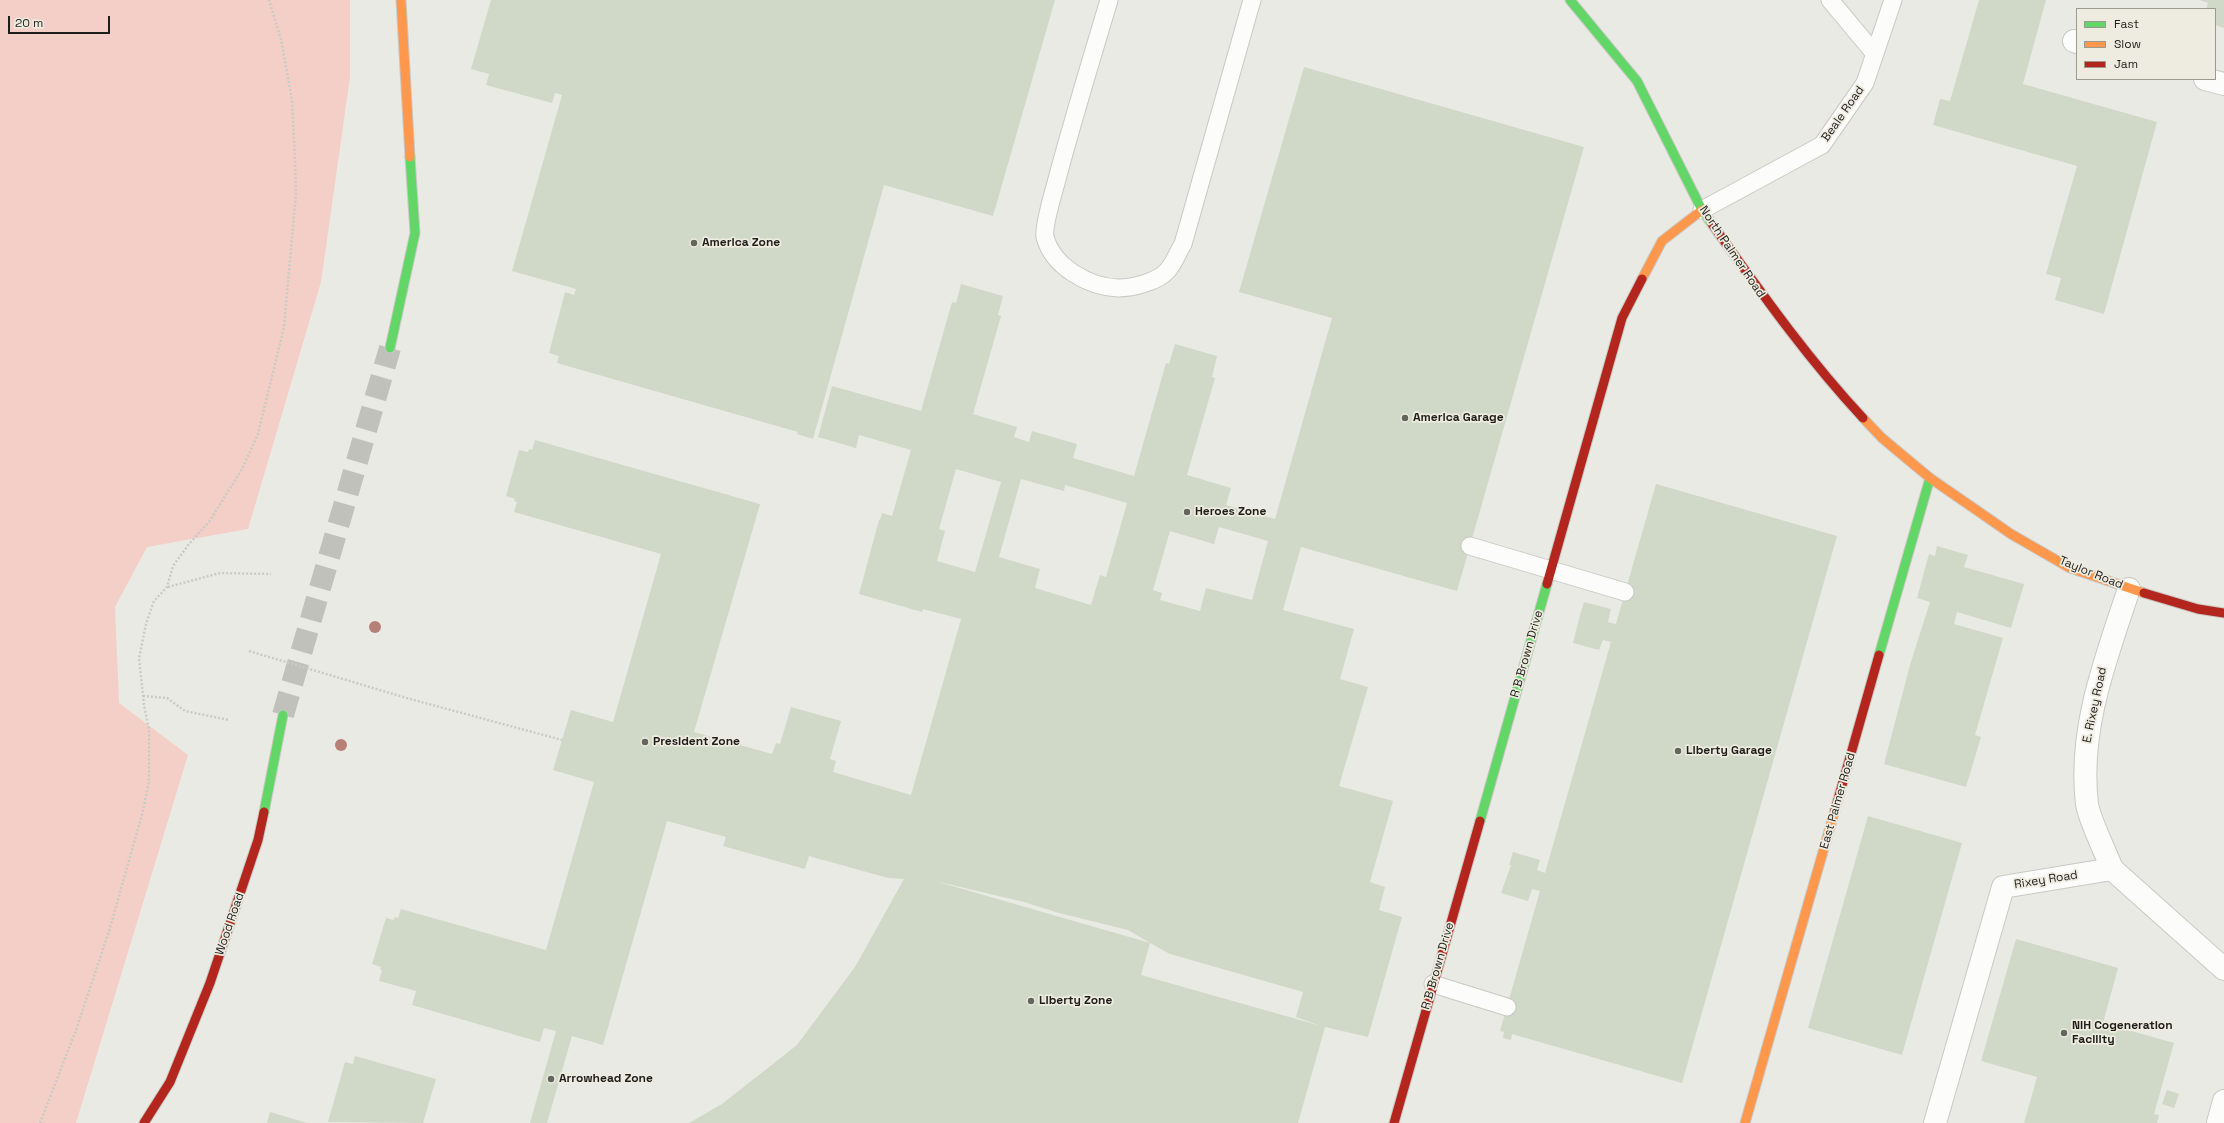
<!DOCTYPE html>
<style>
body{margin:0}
#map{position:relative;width:2224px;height:1123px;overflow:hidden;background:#eaeae4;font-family:"Space Grotesk",sans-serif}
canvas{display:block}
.legend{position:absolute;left:2076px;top:8px;width:140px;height:72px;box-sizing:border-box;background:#eeece0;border:1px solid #9b9990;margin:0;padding:5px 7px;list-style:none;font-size:12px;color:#1e1d19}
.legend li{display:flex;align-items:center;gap:8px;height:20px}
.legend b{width:20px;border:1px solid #9b9990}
.scale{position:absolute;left:8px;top:16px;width:102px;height:18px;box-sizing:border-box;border:2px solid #1e1d19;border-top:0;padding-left:5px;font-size:12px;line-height:14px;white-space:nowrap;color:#1e1d19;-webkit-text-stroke:3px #eeece0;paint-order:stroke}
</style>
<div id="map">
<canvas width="2224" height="1123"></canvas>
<ul class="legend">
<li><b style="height:5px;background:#63d668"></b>Fast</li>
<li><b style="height:5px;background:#ff974d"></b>Slow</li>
<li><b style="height:5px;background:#b3261e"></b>Jam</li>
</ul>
<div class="scale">20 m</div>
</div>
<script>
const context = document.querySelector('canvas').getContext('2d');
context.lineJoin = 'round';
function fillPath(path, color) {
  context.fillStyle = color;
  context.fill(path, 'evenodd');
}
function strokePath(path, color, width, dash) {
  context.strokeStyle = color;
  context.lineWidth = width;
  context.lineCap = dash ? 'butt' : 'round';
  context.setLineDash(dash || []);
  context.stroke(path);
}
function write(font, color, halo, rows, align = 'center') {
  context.font = font + ' "Space Grotesk",sans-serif';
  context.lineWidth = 3.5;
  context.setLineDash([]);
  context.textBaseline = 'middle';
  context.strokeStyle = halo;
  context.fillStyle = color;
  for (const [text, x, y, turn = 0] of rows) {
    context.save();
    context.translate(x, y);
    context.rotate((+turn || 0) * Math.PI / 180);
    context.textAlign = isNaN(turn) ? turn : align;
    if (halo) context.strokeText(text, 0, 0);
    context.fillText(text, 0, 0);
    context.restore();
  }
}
fillPath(new Path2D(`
 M0,0H350V77L321,282L248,529L147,547L115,607L119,703L188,755L76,1123H0Z`), '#f4cfc7');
fillPath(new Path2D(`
 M491,0H1055L993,216L884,185L813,439L797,434L798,432L557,363L559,356L549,353L565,292L574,295L576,289L512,271L562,95L555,93L552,103L486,85L489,74L471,69Z
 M1979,0H2046L2023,84L2157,122L2104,314L2055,300L2061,278L2046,274L2077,166L1933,125L1940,99L1950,101Z
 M2200,0H2224V28L2215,25V9H2206L2208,3Z
 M1304,67L1584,147L1457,591L1301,547L1283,610L1354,629L1340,679L1368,687L1339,786L1393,801L1370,882L1385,887L1379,910L1402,917L1368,1037L1325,1027L1298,1123H689L722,1104L797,1045L855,967L904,879L888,878L809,856L805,869L723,846L726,837L667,821L603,1045L572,1036L547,1123H530L556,1031L544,1028L540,1042L412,1005L416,991L379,981L382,970H380L381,967L372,964L386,918L394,920L395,917L398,918L401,909L546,950L594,782L553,770L571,710L613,722L661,554L514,512L517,502L514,501L515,499L506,496L519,450L528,452L529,449L532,450L535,440L760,504L694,732L772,754L776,743L780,744L791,707L841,721L830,759L836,761L833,772L911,795L961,619L923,609L922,612L859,594L879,520H880L882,513L892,516L911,450L859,435L856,448L818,437L832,386L921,411L952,302L956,303L961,284L1003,296L998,315L1001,316L973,414L1017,427L1014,437L1029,442L1032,431L1077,444L1073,458L1134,476L1166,363L1169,364L1175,344L1217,356L1212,377L1215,378L1187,475L1231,488L1226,505L1275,519L1332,318L1239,292ZM956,469L1001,482L975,572L937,561L945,531L939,529ZM1021,479L1064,491L1065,485L1127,503L1106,577L1100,575L1091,605L1035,588L1040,569L999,557ZM1219,527L1268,541L1252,600L1206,588L1200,611L1160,600L1162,593L1153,590L1170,531L1214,544ZM935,881L1024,902L1059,913L1128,930L1150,943ZM1150,943L1170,954L1303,992L1296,1017L1321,1026L1141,975Z
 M1656,484L1837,536L1682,1083L1512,1034L1511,1040L1503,1038L1504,1032L1500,1031L1540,891L1532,889L1528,901L1501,893L1511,865H1509L1513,852L1540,860L1537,870L1545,873L1611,642L1603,640L1599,650L1573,643L1580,615L1584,602L1611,609L1608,622L1616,624Z
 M1937,546L1968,555L1964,567L2024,584L2011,628L1957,612L1954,624L2003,638L1975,735L1981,737L1966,787L1884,764L1910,665L1930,602L1917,598L1929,554L1935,556Z
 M1868,816L1962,843L1902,1055L1808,1028Z
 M2016,939L2118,968L2103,1023L2174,1043L2154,1114L2159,1115L2157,1123H2024L2037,1077L1981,1061Z
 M355,1056L436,1079L423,1123L328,1122L345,1062L353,1064Z
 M2167,1090L2179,1094L2174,1108L2162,1104Z
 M270,1112L307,1123H267Z`), '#d0d8c7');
strokePath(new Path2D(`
 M283,715L390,348`), '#c1c1bb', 22, [22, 11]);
const lane = new Path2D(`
 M1109,0C1091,61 1072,122 1056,183C1053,194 1043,227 1045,237C1053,267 1089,287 1118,288C1132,288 1158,282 1168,270C1174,263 1178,252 1183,244L1252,0
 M1830,0L1875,54
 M1702,210L1822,145L1865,83L1893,0
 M1470,546L1625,592
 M1433,984L1507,1007`);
const street = new Path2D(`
 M2074,41L2077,42
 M2205,79L2224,84
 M2112,869C2106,853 2089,819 2087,804C2078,730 2106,658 2129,589
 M1935,1123L2003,887L2112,869L2224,969
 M2218,1123L2224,1101`);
const fast = new Path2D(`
 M1570,0L1637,81L1702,210L1712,224
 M390,348L415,233L410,157
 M1879,655L1930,478
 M264,812L283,715
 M1480,821L1547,584`);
const slow = new Path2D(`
 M401,0L410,157
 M1642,279L1662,241L1702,210
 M1863,418L1882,438L1930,478L2011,534L2070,568L2144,593
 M1745,1123L1835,810`);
const jam = new Path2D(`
 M1712,224C1760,291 1807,358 1863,418
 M1547,584L1622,318L1642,279
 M2144,593L2198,609L2224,613
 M1835,810L1879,655
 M144,1123L170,1082L210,983L258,840L264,812
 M1394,1123L1480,821`);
strokePath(lane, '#c9c8c4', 19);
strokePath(street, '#c9c8c4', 24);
strokePath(fast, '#c9c8c4', 11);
strokePath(slow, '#c9c8c4', 11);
strokePath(jam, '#c9c8c4', 11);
strokePath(new Path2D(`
 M168,587L220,573L271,574
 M249,651L410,699L562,740
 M143,696L167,698L185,711L229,720
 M40,1123L76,1030L110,928L143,811L149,781V730L144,705L139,658L146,624L154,601L167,587L173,566L189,544L209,522L242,469L258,434L284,327L296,193L295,161L292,100L281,39L269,0`), '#cacac7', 2.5, [2, 2]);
strokePath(lane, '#fcfcfb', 17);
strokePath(street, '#fcfcfb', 22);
strokePath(fast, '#63d668', 9);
strokePath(slow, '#ff974d', 9);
strokePath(jam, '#b3261e', 9);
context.fillStyle = '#b68078';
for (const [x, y] of [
 [375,627],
 [341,745]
]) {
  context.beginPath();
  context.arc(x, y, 6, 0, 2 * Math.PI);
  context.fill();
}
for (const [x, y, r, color] of [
 [694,243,4,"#656560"],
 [1405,418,4,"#656560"],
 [1187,512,4,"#656560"],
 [645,742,4,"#656560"],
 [1678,751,4,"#656560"],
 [1031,1001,4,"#656560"],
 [2064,1033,4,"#656560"],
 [551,1079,4,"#656560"]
]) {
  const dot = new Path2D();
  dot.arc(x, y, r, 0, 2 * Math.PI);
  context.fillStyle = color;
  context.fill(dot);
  strokePath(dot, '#eeece0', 1.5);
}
write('12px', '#1e1d19', '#eeece0', [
 ["Beale Road",1843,114,-55],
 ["North Palmer Road",1732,252,56],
 ["Taylor Road",2091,573,22],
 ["R B Brown Drive",1527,654,-74],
 ["E. Rixey Road",2095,705,-78],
 ["East Palmer Road",1838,801,-74],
 ["Rixey Road",2046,880,-9],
 ["Wood Road",230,924,-71],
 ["R B Brown Drive",1438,966,-74]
]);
write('bold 12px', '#1e1d19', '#eeece0', [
 ["America Zone",702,243],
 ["America Garage",1413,418],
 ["Heroes Zone",1195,512],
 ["President Zone",653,742],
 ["Liberty Garage",1686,751],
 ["Liberty Zone",1039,1001],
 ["NIH Cogeneration",2072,1026],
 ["Facility",2072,1040],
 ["Arrowhead Zone",559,1079]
], 'left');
</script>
